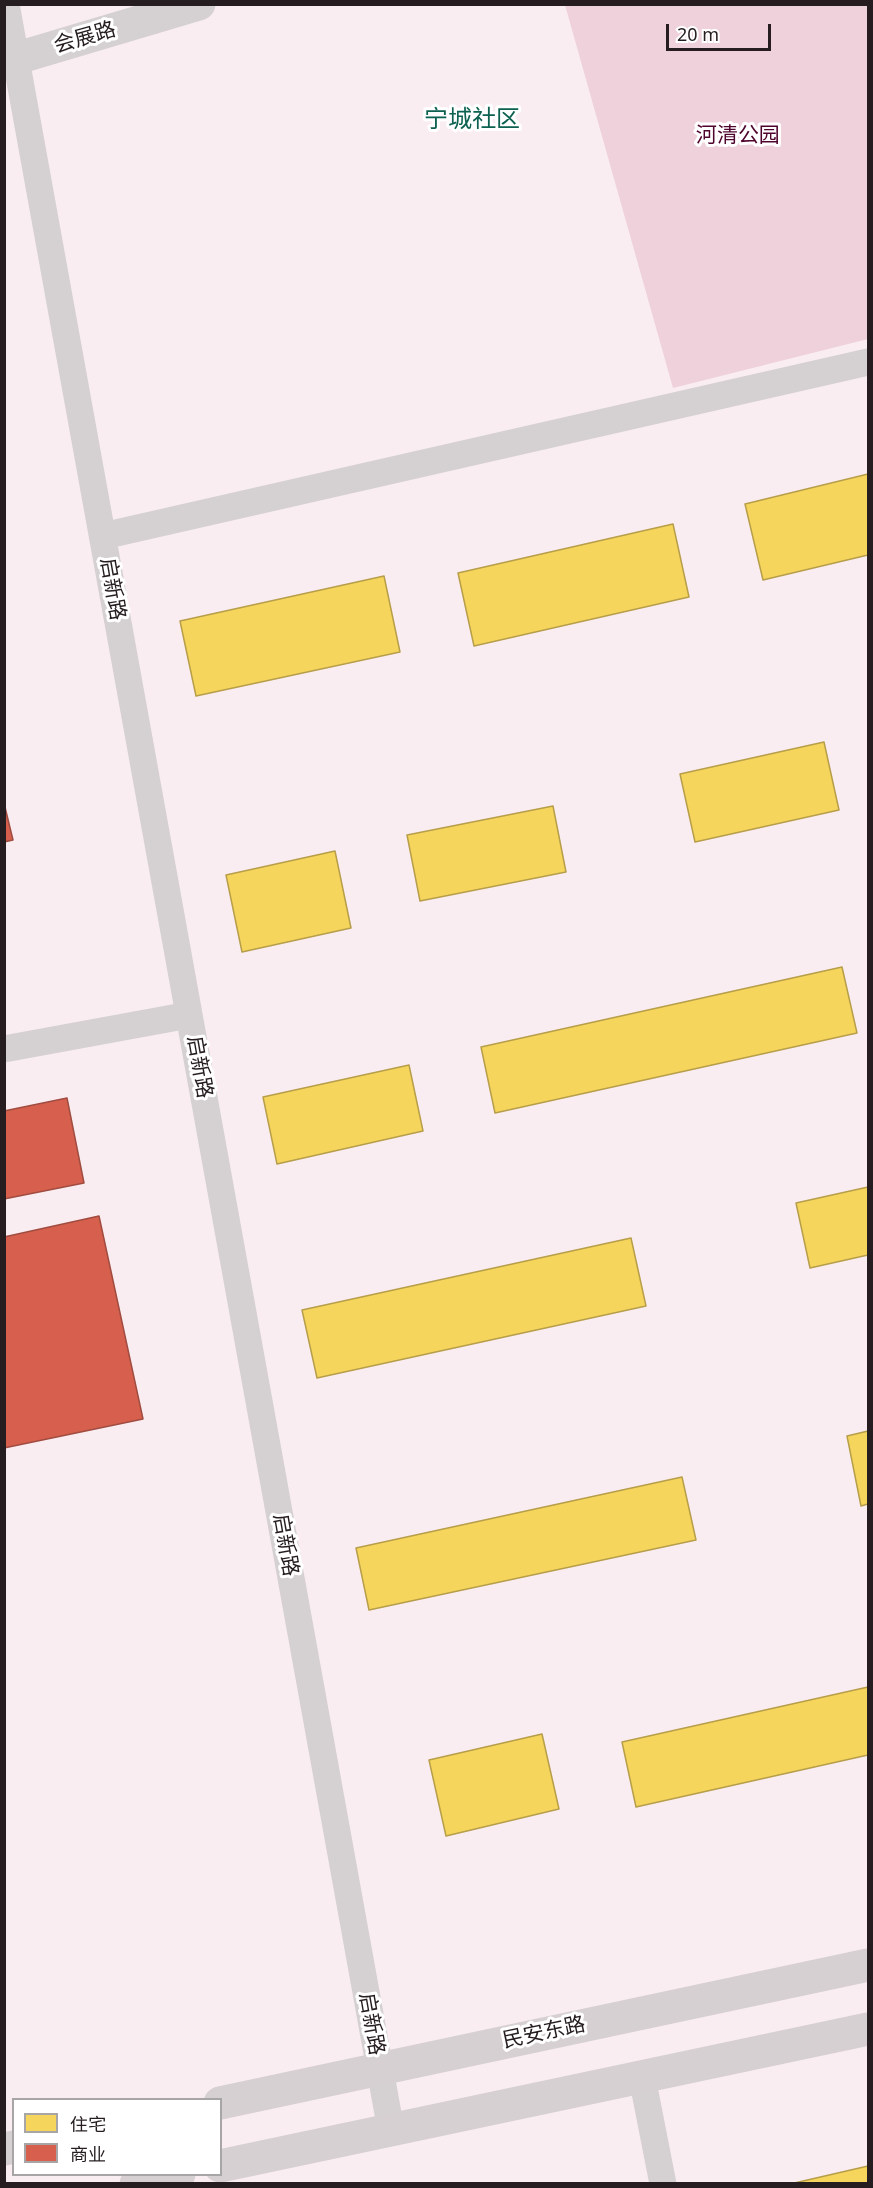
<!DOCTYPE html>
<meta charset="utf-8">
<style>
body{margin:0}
#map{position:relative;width:873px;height:2188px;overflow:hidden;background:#faedf1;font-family:"Noto Sans","Noto Sans SC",sans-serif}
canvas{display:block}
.frame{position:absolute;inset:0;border:6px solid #251d20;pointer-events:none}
.legend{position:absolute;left:12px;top:2098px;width:210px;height:78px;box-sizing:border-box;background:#fff;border:2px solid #a8a5a6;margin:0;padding:8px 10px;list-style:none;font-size:18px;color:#251d20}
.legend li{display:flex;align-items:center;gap:12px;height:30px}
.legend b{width:30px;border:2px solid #a8a5a6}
.scale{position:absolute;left:666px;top:24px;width:105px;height:27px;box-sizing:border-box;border:3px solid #251d20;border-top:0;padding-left:8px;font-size:18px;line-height:21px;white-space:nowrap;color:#251d20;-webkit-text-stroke:4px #fff;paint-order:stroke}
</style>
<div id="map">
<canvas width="873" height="2188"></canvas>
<div class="frame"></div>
<ul class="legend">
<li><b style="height:16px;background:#f6d55c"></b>住宅</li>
<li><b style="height:16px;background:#d6604d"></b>商业</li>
</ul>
<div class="scale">20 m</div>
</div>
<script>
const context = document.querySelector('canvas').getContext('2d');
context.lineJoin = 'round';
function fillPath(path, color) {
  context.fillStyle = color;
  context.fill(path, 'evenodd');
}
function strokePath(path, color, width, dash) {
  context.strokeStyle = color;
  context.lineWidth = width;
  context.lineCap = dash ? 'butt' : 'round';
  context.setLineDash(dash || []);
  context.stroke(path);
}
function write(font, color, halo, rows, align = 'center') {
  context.font = font + ' "Noto Sans","Noto Sans SC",sans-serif';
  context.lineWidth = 6;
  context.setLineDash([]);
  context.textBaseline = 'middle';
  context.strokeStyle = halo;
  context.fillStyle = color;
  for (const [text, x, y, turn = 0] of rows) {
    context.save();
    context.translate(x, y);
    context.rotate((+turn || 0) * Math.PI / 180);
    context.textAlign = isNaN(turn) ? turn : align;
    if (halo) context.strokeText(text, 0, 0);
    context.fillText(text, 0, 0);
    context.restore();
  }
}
fillPath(new Path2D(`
 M565,5H868V339L673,388Z`), '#eed1db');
const homes = new Path2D(`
 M868,474V555L763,580L745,504Z
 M673,524L689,597L474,646L458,573Z
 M384,576L400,652L196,696L180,621Z
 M824,742L839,810L695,842L680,774Z
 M553,806L566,872L420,901L407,835Z
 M335,851L351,928L242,952L226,875Z
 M842,967L857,1033L495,1113L481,1047Z
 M409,1065L423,1131L277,1164L263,1097Z
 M868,1187V1255L810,1268L796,1203Z
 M631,1238L646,1306L317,1378L302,1310Z
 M868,1431V1504L861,1506L847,1436Z
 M682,1477L696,1540L369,1610L356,1548Z
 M868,1687V1755L636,1807L622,1742Z
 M542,1734L559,1809L446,1836L429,1760Z
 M868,2166V2184H790Z`);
fillPath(homes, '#f6d55c');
strokePath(homes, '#b79e4a', 1.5);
const shops = new Path2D(`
 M4,803L13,840L4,842Z
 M67,1098L84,1183L4,1199V1111Z
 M99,1216L143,1419L4,1448V1237Z`);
fillPath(shops, '#d6604d');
strokePath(shops, '#a14c40', 1.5);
strokePath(new Path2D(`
 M6,4L391,2130
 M103,536L868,362
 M4,1049L189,1015
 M642,2077L663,2184`), '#d5d1d3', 27);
strokePath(new Path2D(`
 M4,62L199,4`), '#d5d1d3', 33);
strokePath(new Path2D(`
 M220,2103L868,1965
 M4,2149L14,2147
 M220,2166L868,2029
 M136,2184L179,2174`), '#d6d0d2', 33);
write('21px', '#251d20', '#fff', [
 ["会展路",85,38,-16],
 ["启新路",112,589,80],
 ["启新路",199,1067,80],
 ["启新路",285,1545,80],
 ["启新路",371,2024,80],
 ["民安东路",544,2033,-12]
]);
write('21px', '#4f042d', '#fff', [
 ["河清公园",738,136]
]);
write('24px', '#0c6150', '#fff', [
 ["宁城社区",472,120]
]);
</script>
